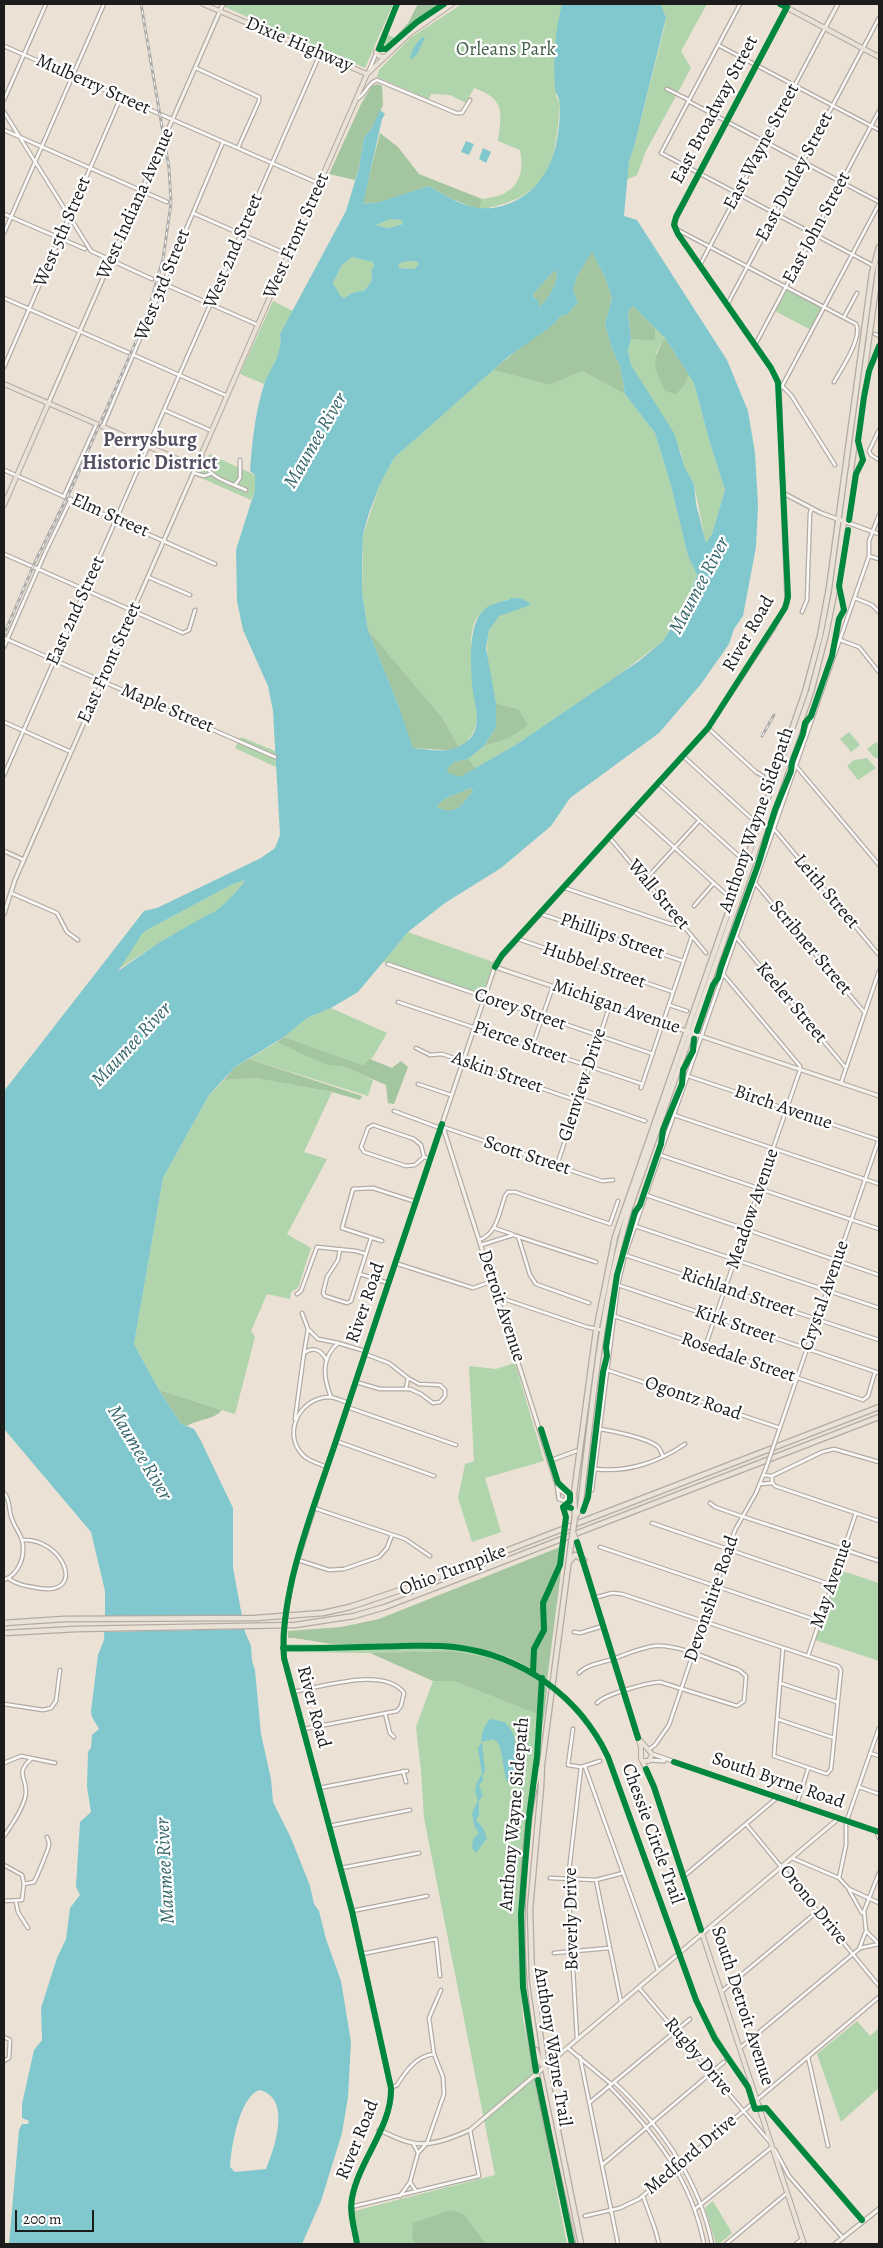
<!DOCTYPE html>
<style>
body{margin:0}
#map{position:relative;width:883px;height:2248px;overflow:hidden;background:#ece1d5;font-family:Alegreya,serif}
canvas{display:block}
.frame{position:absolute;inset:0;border:5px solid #1c1c1c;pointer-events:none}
.scale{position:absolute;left:15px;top:2210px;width:79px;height:22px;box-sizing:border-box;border:2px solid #1c1c1c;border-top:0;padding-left:6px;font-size:15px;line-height:18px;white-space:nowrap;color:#1c1c1c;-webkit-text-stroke:4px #fff;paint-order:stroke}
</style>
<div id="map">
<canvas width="883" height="2248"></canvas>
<div class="frame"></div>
<div class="scale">200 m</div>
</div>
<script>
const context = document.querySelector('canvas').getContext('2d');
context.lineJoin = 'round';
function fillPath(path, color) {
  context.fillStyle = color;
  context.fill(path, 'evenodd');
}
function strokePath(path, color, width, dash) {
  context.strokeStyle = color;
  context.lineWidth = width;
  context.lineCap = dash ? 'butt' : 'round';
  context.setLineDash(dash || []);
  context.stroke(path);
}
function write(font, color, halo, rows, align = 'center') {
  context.font = font + ' Alegreya,serif';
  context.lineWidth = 4.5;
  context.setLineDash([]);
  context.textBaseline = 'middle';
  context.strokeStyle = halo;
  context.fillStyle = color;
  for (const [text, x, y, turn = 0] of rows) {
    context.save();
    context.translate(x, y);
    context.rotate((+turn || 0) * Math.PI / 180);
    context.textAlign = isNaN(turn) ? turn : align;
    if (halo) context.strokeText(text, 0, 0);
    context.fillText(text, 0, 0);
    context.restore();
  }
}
fillPath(new Path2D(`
 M218,4H393L365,68Z
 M462,4H562L556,96L560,103C555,168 549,197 479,210L482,199C513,196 526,181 520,150L498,141C502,112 505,99 474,88L466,103L450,95L431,94L429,99L377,77L379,70L410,38Z
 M661,4H707L681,51L691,68L646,151L637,175L626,180L629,161L634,147L664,29L666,18Z
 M386,34L395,38L385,49H379Z
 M390,219L401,220L403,224L388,228L376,225Z
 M352,257L373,262L374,267L371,271L372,280L365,290L352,293L344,298L340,295L333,283L342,265Z
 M416,261L419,264L414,269L400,268L398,266L402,262Z
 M787,290L822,308L811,330L775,311Z
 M273,301L293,311L280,334V352L264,384L240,374Z
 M655,328L665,338L656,353L685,384L689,375L694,383L709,440L725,490L712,534L706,544L694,484L685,468L680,450L631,365L628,350L631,339L650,341L655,340Z
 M493,370L550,385L582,371L625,394L655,433L671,486L688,556L697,574L683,610L663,641L616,677L517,744L476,768L468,759L484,746L507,739L518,709L496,703C492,681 476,629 501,615C510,610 522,609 530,605C523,596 512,598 503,601C492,606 480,609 475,621C465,644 477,692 477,716C477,731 469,739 460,749L442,717L368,630L362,593L363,535L380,484L394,458Z
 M209,454L255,475V490L251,500L199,477L202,466H204Z
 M849,732L860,745L851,752L840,739Z
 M241,737L275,751L276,767L235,748Z
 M876,742L879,746V758H875L867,749Z
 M867,758L876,768L858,780L847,766L854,760Z
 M245,880L229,900L214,913L165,939L117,970L142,934L147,930L233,884Z
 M408,932L496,963L484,997L383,962Z
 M331,1008L387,1033L373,1057L363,1065L284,1037L307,1018Z
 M277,1042L324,1063L344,1067L373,1080L368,1096L249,1059Z
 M256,1078L332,1092L304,1152L327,1159L287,1234L311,1248L298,1288L291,1292L290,1299L267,1294L251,1331L255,1337L235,1414L159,1390L134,1344L163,1178L209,1095L224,1080Z
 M515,1363L544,1461L485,1478L501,1532L472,1542L458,1498L465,1464L474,1461L469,1366L496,1369Z
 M839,1570L879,1583V1661L815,1640Z
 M285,1644L467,1646L491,1651L527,1666L544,1678L581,1709L604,1742L701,2007L753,2095L787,2129L865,2218L861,2221L767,2112L754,2107L749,2092L723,2055L698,2009L627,1816L605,1752L577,1710L524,1670L490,1658L454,1651L370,1653L286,1652Z
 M433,1681H454L544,1717L526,1819L519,1908V1957L523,2019L567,2244H360L354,2211L495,2175L424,1818L421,1771L416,1727Z
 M857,2021L870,2036L879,2028V2088L841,2122L817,2054Z
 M713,2201L732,2233L719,2244H716L705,2208Z`), '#b0d4ab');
fillPath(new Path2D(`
 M418,4H438L395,37L408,23Z
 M378,84L382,86L383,105L372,128L364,137L359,168L355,180L329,174L361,104L372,86Z
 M380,133L398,147L419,174L482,199L479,210L450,198L429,186L380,202L362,204Z
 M592,251L605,277L612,298L605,324L612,349L620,366L625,394L582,371L550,385L493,370L536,335L553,325L561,316L568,314L578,302L573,290L577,276Z
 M554,271H556C559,282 548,301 539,307L533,294Z
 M633,306L655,328V340L650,341L631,339L628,311Z
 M665,338L689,375L685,384L676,394L665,391C654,365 650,364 665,338Z
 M368,630L442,717L460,749L445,750L412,748L398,704Z
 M496,703L518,709L528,725L507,739L484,746L496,727Z
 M468,759L476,768L460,778L448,774L446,769L454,762Z
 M471,788L473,791C461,805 458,815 438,808L437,806L446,798Z
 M284,1037L363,1065L370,1059L392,1068L401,1061L408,1067L394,1104L388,1103L386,1085L344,1067L324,1064L277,1042Z
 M249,1059L362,1096L360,1100L332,1092L256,1078L224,1080L235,1067Z
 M159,1390L222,1410C214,1420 198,1419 187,1426L181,1424Z
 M560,1547L561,1572L547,1680C490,1632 407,1646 337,1644C321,1644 305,1638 288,1638V1631L341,1627L379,1619Z
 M454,1651L490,1658L524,1670L547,1688L544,1717L454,1681H433L370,1653Z
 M451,2210L463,2214L486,2244H415L412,2237L413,2223Z`), '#a3c5a0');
fillPath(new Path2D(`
 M562,4H661L666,18L634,147L629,161L624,216L637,220L727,360L748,411L755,453L758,505L756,547L743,616L734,629L729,644L701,684L659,733L570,798L551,826L501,868L445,903L408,932L358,992L331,1008L307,1018L284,1037L235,1067L209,1095L163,1178L134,1344L159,1390L181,1424L194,1429L201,1441L233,1508V1568L245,1632L251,1646L252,1661L255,1670L261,1734L271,1779L273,1802L291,1838L310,1886L314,1904L319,1911L326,1939L341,1981L351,2042L348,2097L342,2133L321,2201L302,2244H9L19,2130L22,2124H28L29,2121L22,2118V2104L34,2050L42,2040L41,2008L57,1958L66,1939L70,1908L80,1895L76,1887L80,1822L91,1812L87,1787L88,1752L91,1748L92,1735L99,1729L92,1717L91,1711L98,1655L104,1640L105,1614V1591L91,1532L4,1429V1091L144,911L157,908L261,858L275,848L280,835L273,711L268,686L243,630L237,601L236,550L255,490V475L250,471C252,443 255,414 263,388C269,367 283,358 280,334L346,211L359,168L364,137L372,128L380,110L385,114L382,119L363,204L379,202L429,186C460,204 481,218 517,200C552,182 560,141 560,105C560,98 555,93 555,87C553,59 555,31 562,4ZM390,219L401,220L403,224L388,228L376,225ZM592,252L605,277L612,298L605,324L612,349L620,366L625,394L655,433L671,486L688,556L697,575L683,610L663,641L639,661L517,744L460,777L448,773L447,769L454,762L468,759L484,746L496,727V703L486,648L489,630L499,616L531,605C525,598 515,596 507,600C501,602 491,604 486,608C466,622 471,670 473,692C475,705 481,724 472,736C456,756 435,750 413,748L398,704L368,630L362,593V563L363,534L369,513L380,484L394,458L508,357L553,325L561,316L568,314L578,302L573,290L577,276ZM352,257L373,262L374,266L371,271L372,280L365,290L352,293L344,298L340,295L333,283L342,265ZM416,261L419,264L414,269L400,268L398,266L402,262ZM554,271H556C559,282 548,300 539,307V301L534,298L533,294ZM633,306L665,338L694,383L709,440L725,490L712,534L706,543L696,504L694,484L685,468L674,433L631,365L628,350L631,339L628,311ZM471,788L473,791C461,805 458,815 438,808L437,806L446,798ZM245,880C240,888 217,914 209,914L160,942L118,971L142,934L147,930L233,884ZM259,2090C292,2097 275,2148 266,2169L235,2172L230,2167C231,2148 239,2098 259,2090Z
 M422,37L425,38L417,54L411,60C409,52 417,43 422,37Z
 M466,141L471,143L469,147L471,143L474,144L469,155L461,152Z
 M483,148L491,152L486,163L479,159Z
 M491,1719L504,1722C522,1737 512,1753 516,1772L510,1782H507C502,1768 504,1752 497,1741L492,1739L482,1742L485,1772L482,1775L483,1780L479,1786L483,1795L479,1801V1815L476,1820L483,1828L487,1838L476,1853L472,1848L473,1839L479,1834L474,1825L472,1813L478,1801L475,1791L477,1782L482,1774L478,1748L482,1742C480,1735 485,1723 491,1719Z`), '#80c8cd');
fillPath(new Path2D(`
 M245,1615L247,1629L102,1632L103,1617Z`), '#ece1d5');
const street = new Path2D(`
 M740,4L661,153L874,266
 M718,45L879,130
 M4,46L320,184
 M196,68L259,97V101L238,148
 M368,73L397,4
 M667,89L689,100
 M357,99C366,95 367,83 377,80L456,113H462L470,100
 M4,100L46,4
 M688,101L879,202
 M4,112L91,251L152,279
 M4,130L167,202
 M193,213L289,255
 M4,214L85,249
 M676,229L856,324C863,337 841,370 834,382
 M4,233L104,4
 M700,265L825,28
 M162,283L258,325
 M4,298L227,396
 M727,305L879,18
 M844,317L857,293
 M875,334L879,336
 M755,345L879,111
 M4,367L121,97
 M782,386L791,395L835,465
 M780,390L879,204
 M164,410L212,431
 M103,426L223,142
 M879,430L869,451L871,455L879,460
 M202,456C205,477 228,482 246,490
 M4,470L215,564
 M194,473L204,476L210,474
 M235,485L240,478V460
 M64,496L96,425
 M4,554L183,633L189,630L195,610
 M869,556L879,559
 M148,577L190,595
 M855,598L872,605L879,612
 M802,612L807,600L810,513L812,508
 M4,638L275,757
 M840,640L859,647L879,672
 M4,647L45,553L71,499
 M4,722L71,752
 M708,728L756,772L763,776
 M683,756L751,818
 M796,766L879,865
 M4,775L320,54
 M658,783L740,857
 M633,810L727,895
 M774,829L879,955
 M609,837L706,953
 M645,880L699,821
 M755,883L865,1013
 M565,888L671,924L682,925
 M11,893L57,913L67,932L78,940
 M694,906L714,883
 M541,914L683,961
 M736,937L846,1068
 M518,939L673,992
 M388,964L653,1054
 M398,1002L642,1084
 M669,1005L687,1011
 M532,1047L553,986
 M416,1048L430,1055L442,1054L578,1101
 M688,1076L879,1140
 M841,1083L879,971
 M418,1084L451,1095
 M641,1088L692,936
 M579,1098L645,1121
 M394,1111L440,1128
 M674,1115L879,1184
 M443,1127L602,1181L613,1180
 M660,1155L879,1229
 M424,1157L415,1165L406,1166L364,1152L361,1147L368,1128L373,1125L414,1139L421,1145L424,1157L430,1159
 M557,1165L610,1005
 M646,1195L879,1275
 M635,1226L879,1308
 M494,1228L512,1234
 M518,1236L530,1275L536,1284L589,1303
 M479,1240C497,1234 499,1213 505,1196L508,1192H515L610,1224L618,1201
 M382,1241L342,1228L353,1189L373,1188L416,1202
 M481,1245L513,1235L596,1262
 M340,1249L338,1260L327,1277L323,1293L325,1296L347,1303L351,1301L371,1238
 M625,1255L879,1340
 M395,1263L473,1288L493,1281
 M360,1274L388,1283
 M618,1285L879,1373
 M297,1294L301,1291L317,1247L356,1251L366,1254
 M498,1297L587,1327L602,1330
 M302,1313L308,1329L304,1353
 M614,1316L863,1400L868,1396L875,1372
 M308,1329L318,1339L338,1343
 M705,1347L800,1070V1066L723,974
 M607,1370L780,1428
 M356,1382L380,1389H410L421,1394L433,1403L440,1402L445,1396V1390L440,1385L419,1384L408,1378L389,1363L365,1354
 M406,1388L408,1378
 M331,1397C323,1377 321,1358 338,1343L365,1351
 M347,1407L456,1445
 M295,1419L304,1353C313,1346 321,1350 326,1359
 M600,1429C613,1431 647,1438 657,1446C660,1448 661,1452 663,1456
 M776,1439L879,1139
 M336,1441L434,1476
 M327,1467C319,1464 312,1462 305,1457C281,1436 298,1398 329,1397C335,1397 342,1401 348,1403
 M595,1469C627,1473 659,1462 685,1444
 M763,1475L772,1476L822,1452L834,1449L879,1462
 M772,1476V1482L775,1486L879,1521
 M760,1484L772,1483
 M592,1490L618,1285L625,1255L869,556V541L879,515
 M4,1493C11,1500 8,1510 12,1519C14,1526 20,1533 22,1540C26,1556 19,1574 4,1580
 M710,1503L715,1507L738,1515L879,1561
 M314,1508L405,1539L430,1556
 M652,1523L832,1585
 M600,1547L819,1621
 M298,1560L329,1570L344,1569L379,1557L387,1548L392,1535
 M8,1578C17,1585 27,1586 38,1588C88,1597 63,1537 22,1540
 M594,1598L612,1593L622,1594L838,1666L841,1670L831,1769L827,1774L774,1756L783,1648
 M574,1632L580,1633L603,1626
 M808,1656L856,1513
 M579,1673C586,1665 600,1663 610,1660C624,1655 640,1648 654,1646C680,1644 715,1662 739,1670L746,1676L744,1701L737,1706L660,1682C647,1683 605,1694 597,1703
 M780,1683L837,1702
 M293,1692C320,1687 385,1666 404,1693L401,1706L397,1711L304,1729
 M4,1704L43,1710L51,1708L56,1701L60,1670
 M385,1713L390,1733L394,1737
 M777,1719L834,1738
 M573,1729L568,1765L581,1767L600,1761
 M648,1750L655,1745L669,1725L735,1530L756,1493L766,1468
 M870,1753L879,1756
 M4,1763L21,1756L55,1763
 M585,1767L658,1970
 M403,1771L406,1782
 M859,1787L879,1794
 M319,1788L407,1771
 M797,1804L808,1769
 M847,1820L879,1728
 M746,1824L879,1986
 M329,1826L410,1810
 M876,1831L879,1838
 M4,1836C12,1825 21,1812 25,1798C30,1779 13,1775 31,1759
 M792,1858L839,1878L849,1889L879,1903
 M4,1865L22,1875L24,1884L22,1900L4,1901
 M341,1868L419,1853
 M683,1877L778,1797
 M550,1878L596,1880L623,1873
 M839,1878L846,1845V1820
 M596,1880L621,2002
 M24,1884L34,1882C36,1879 49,1848 49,1845C49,1842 48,1839 47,1837
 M849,1890L862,1913
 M16,1902L18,1912L28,1928
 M352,1911L427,1896
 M866,1931L878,1943
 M860,1948L879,1944
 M554,1953L609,1948
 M362,1954L436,1939L440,1976
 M639,1988L769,2141
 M721,1992L818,1911
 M4,2037L10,2040L9,2058L4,2061
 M577,2039L568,1880L581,1767
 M568,2048L611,2084
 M740,2048L859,1949L866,1931L864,1911L879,1873
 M580,2057L618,2244
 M808,2057L828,2146
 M614,2082C662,2127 699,2179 712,2244
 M609,2086C654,2132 692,2180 704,2244
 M391,2088L397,2085C406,2071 416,2056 434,2054
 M589,2103L690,2019
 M413,2143L418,2153
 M775,2150L789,2176L843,2238
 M602,2165L724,2062
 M410,2182L416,2191
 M400,2196L410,2182L418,2153L427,2143L444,2094L443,2077L434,2054L429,2018L441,1990
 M643,2196L655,2229L659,2244
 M351,2207L479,2176L470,2130
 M695,2209L772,2147
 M585,2216L620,2208L639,2199L879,1997
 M726,2244L787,2193
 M796,2244L802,2239`);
const secondary = new Path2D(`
 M825,28L838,4
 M48,404L223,4
 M785,494L821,513L879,534
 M4,851L24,860
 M4,914L15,880L196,467
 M495,967L879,1096
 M442,1124L557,1485L559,1499L565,1501L567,1495L558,1489
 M549,1461L576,1451
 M287,1609L292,1578L327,1467L496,963L708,728L773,629L787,603L779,386L771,368L678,234L674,222L789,4
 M283,1635L284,1658L352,1911L391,2088C392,2127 359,2160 352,2198C349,2213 355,2230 357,2244
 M652,1754L879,1832
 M650,1760L664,1761
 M379,2130C389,2134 399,2140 409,2142C428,2148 452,2138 470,2130L839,1818
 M835,2244L879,2209`);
const primary = new Path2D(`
 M203,4L367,74
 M780,4L879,57
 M376,52L379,56L384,57
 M4,384L196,467L367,74L409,34L452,4
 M4,505L48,404
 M577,1542L641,1747V1758L654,1787L804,2244
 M639,1739L652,1754L649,1761H643`);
const highway = new Path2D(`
 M575,1517L574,1493L596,1331L615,1237L805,692L820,636L829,588L872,273L879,247
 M575,1517L580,1509C592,1409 600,1309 628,1213L811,692L826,634L834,594L879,265
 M571,1544L542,1764L541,1787L530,1909L532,1979L545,2067L581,2244
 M569,1562L575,1555L584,1560
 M4,1623L64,1619L255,1618L323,1613L350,1607L433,1579L879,1407
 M4,1633L76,1629L295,1625L354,1616L385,1607L879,1417
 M540,1768C530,1797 528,1827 525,1857C522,1898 521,1939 524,1979C530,2065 555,2159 573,2244
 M536,2050L540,2062L545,2067`);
strokePath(street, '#b2aba4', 5);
strokePath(secondary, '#b2aba4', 5.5);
strokePath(primary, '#b2aba4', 6);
strokePath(highway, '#b2aba4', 7);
strokePath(street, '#fcfaf9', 2.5);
strokePath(secondary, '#f5f1eb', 3);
strokePath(primary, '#ebe2d7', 4);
strokePath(highway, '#ebe2d7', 4.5);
const rail = new Path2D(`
 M4,635L35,562L73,485L131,353L147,315L163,259L171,203L169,168L141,4
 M762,736L774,715`);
strokePath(rail, '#afadab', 3);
strokePath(rail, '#fff', 1, [4]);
const streetBridge = new Path2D(`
 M766,1468L776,1439`);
const secondaryBridge = new Path2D(`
 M283,1635L287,1609`);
const primaryBridge = new Path2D(`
 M573,1532L577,1542`);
const highwayBridge = new Path2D(`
 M571,1544L575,1517`);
strokePath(streetBridge, '#b2aba4', 5, []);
strokePath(secondaryBridge, '#b2aba4', 5.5, []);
strokePath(primaryBridge, '#b2aba4', 6, []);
strokePath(highwayBridge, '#b2aba4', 7, []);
strokePath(streetBridge, '#fcfaf9', 2.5);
strokePath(secondaryBridge, '#f5f1eb', 3);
strokePath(primaryBridge, '#ebe2d7', 4);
strokePath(highwayBridge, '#ebe2d7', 4.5);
strokePath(new Path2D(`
 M397,4L379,49H386L417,22L444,4
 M849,520L856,474L863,460L858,441L864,397L869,371L879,346
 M495,967L502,955L708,728L785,608L788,597L778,382L771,368L678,234L674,225L676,217L787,7L780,4
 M697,1031L713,985L718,978L721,967L758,865L775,810L791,771L792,762L803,734L805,723L811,716L832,656L839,619L844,610L839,586L848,530
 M541,1429L558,1483L570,1494V1501L564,1506
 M583,1511L588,1497L603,1372L607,1356L606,1347L617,1275L635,1212L640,1205L661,1144L663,1130L682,1084L683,1070L693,1051L694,1039
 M577,1542L638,1738
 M283,1648C322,1649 362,1647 401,1646C419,1646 437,1645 454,1647C522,1655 579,1696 608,1757L696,2000L715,2039L748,2087L755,2109L766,2108L862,2220
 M533,1673L534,1649L544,1630L543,1603L560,1565L566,1517L563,1507L565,1506L571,1508
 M674,1762L879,1832
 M646,1769L654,1787L701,1930
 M536,2071L523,1987L521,1914L529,1817L537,1757L542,1678
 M538,2080L572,2244
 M357,2244C355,2230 349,2213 352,2198C359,2160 392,2127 391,2088L352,1911L284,1658C279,1592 315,1504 336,1441C371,1335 406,1230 442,1124`), '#00873e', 6);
write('19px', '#1c1c1c', '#fff', [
 ["Dixie Highway",299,45,23],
 ["Mulberry Street",93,85,24],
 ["East Broadway Street",715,110,-62],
 ["East Wayne Street",762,147,-62],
 ["East Dudley Street",795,177,-62],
 ["West Indiana Avenue",136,204,-66],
 ["East John Street",817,228,-62],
 ["West 5th Street",63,232,-67],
 ["West Front Street",297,236,-66],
 ["West 2nd Street",234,251,-67],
 ["West 3rd Street",163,285,-68],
 ["Elm Street",110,516,24],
 ["East 2nd Street",76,611,-66],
 ["River Road",749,634,-60],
 ["East Front Street",110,663,-66],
 ["Maple Street",167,709,23],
 ["Anthony Wayne Sidepath",757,820,-71],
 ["Leith Street",826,892,50],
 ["Wall Street",658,895,50],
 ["Phillips Street",612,937,19],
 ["Scribner Street",810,948,50],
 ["Hubbel Street",594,966,19],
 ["Keeler Street",791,1003,50],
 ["Michigan Avenue",616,1007,19],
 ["Corey Street",520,1010,19],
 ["Pierce Street",520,1043,19],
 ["Askin Street",497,1073,19],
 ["Glenview Drive",583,1085,-72],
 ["Birch Avenue",783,1108,19],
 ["Scott Street",527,1156,18],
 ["Meadow Avenue",753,1209,-71],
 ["Richland Street",738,1293,19],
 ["Crystal Avenue",825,1296,-71],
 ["River Road",366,1303,-71],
 ["Detroit Avenue",501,1306,72],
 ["Kirk Street",735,1325,19],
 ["Rosedale Street",738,1358,19],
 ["Ogontz Road",693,1399,19],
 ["Ohio Turnpike",453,1571,-21],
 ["May Avenue",832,1584,-71],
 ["Devonshire Road",712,1599,-71],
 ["River Road",313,1707,75],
 ["South Byrne Road",778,1781,19],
 ["Anthony Wayne Sidepath",515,1814,-85],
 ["Chessie Circle Trail",652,1834,70],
 ["Orono Drive",813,1905,51],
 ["Beverly Drive",572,1919,-91],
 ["South Detroit Avenue",742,2006,72],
 ["Anthony Wayne Trail",552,2047,81],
 ["Rugby Drive",698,2057,50],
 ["River Road",358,2140,-68],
 ["Medford Drive",691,2155,-40]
]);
write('19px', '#446247', '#fff', [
 ["Orleans Park",506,50]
]);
write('bold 20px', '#555061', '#fff', [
 ["Perrysburg",150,441],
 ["Historic District",150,464]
]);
write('italic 20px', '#34656a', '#fff', [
 ["Maumee River",316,441,-60],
 ["Maumee River",700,586,-62],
 ["Maumee River",132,1045,-47],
 ["Maumee River",139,1453,59],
 ["Maumee River",166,1871,-93]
]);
</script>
